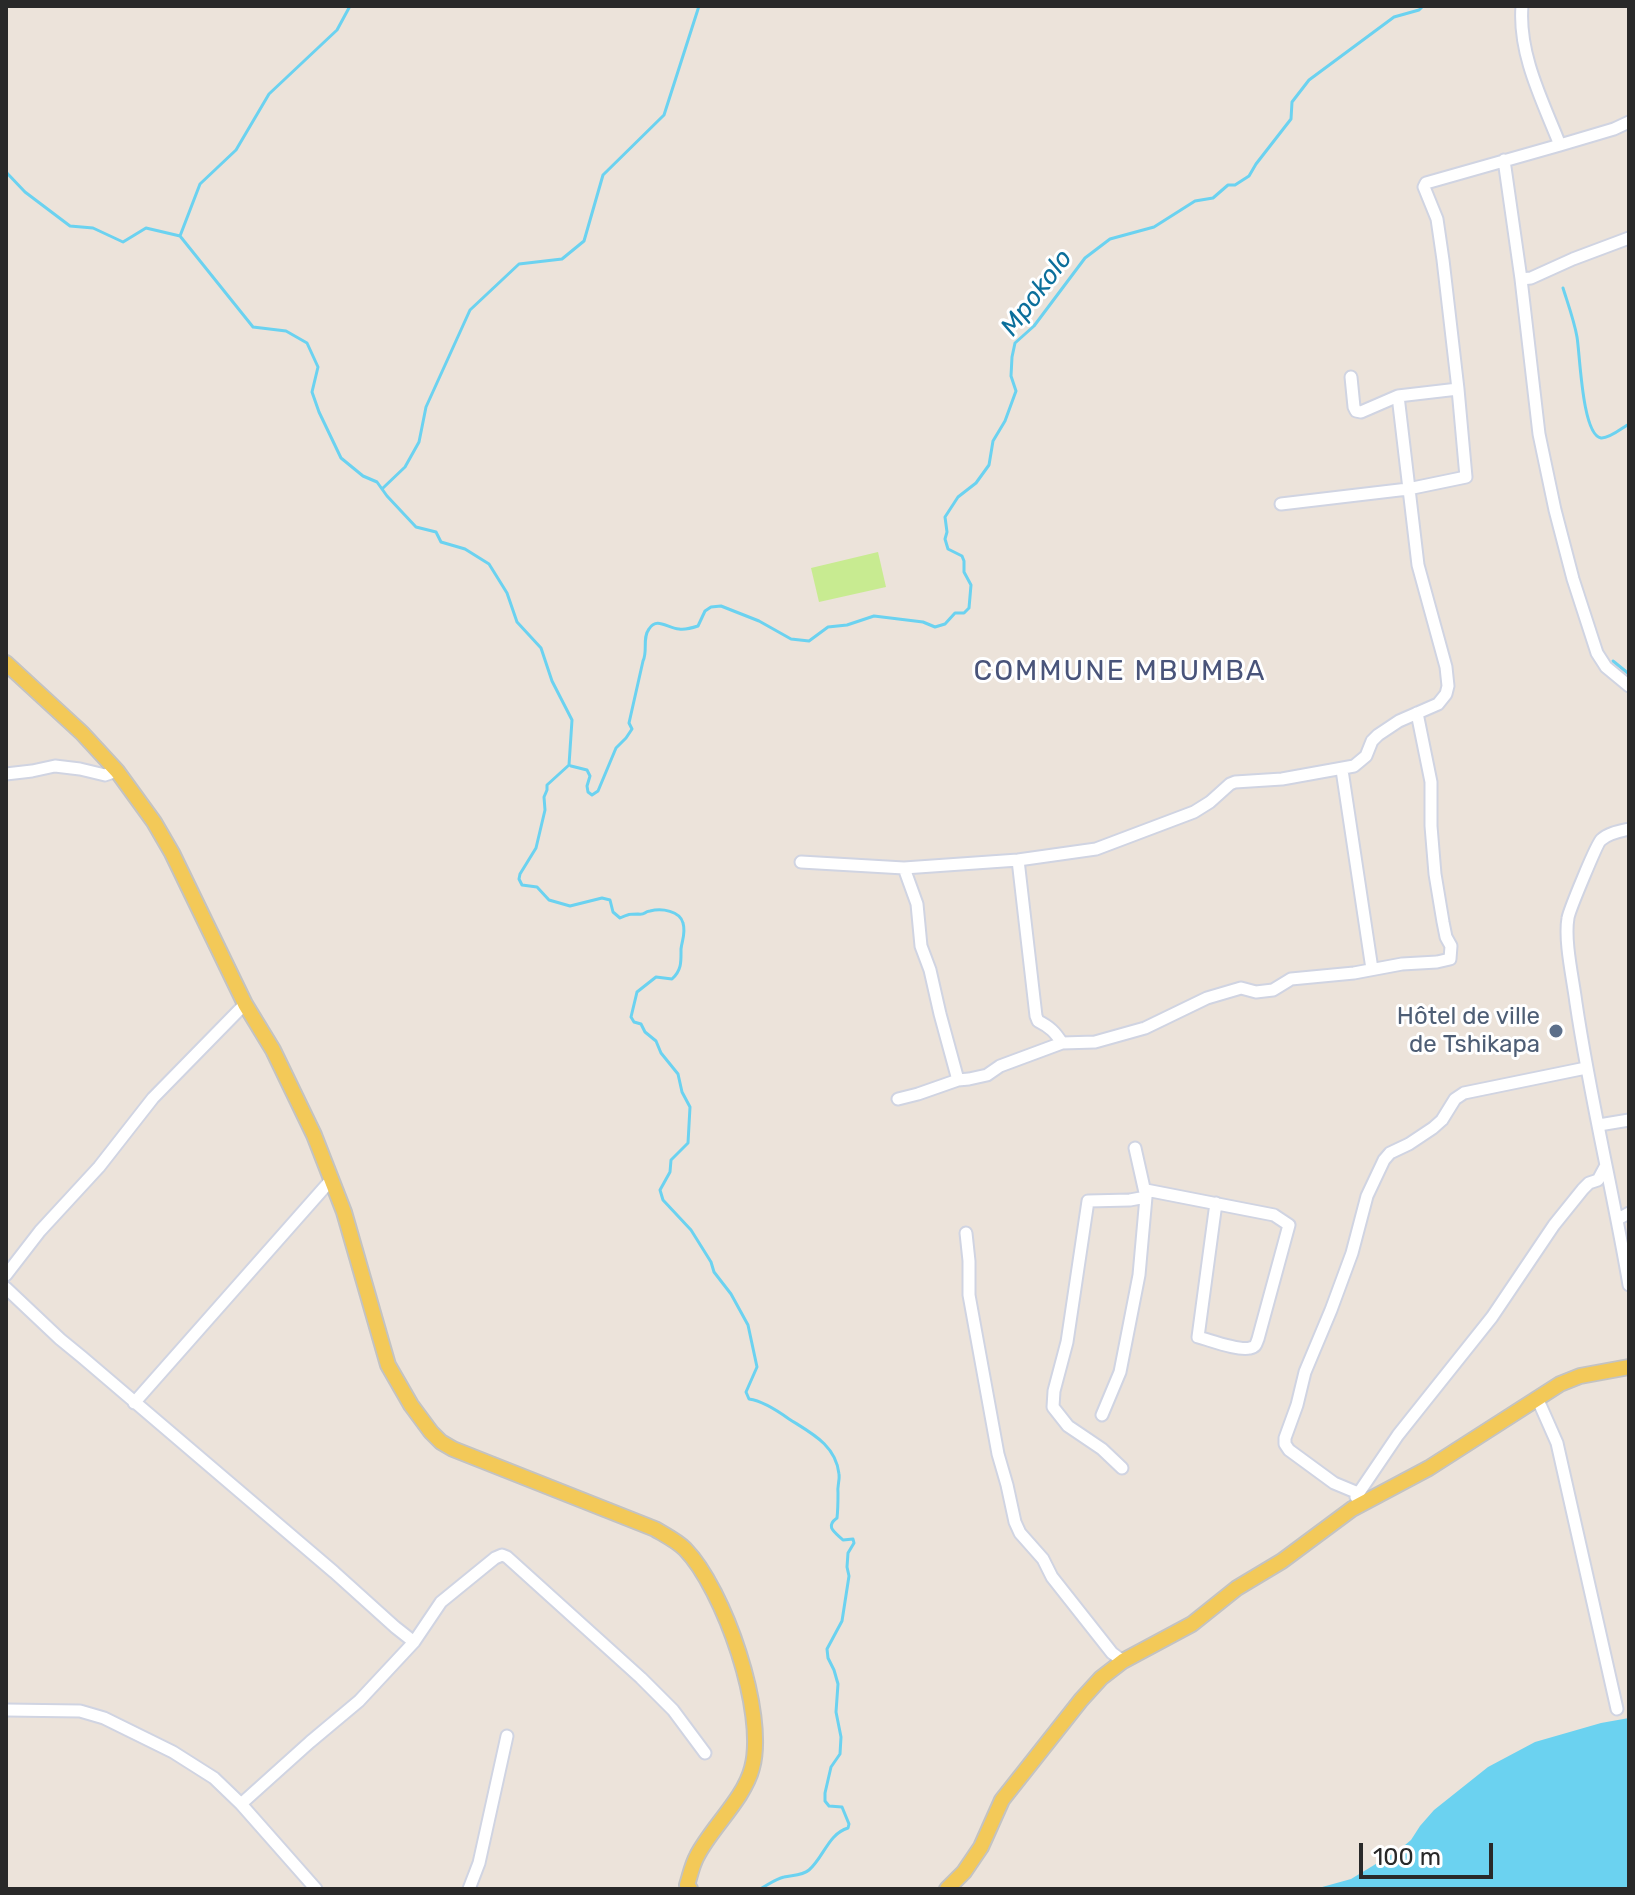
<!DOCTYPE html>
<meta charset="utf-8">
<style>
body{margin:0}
#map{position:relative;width:1635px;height:1895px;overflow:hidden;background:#ece3da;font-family:Rubik,sans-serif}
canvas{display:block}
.frame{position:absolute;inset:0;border:8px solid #292929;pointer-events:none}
.scale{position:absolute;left:1359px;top:1843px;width:134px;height:36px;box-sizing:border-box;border:4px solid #292929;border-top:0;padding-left:10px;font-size:24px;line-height:28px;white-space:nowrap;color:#292929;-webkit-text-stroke:6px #fff;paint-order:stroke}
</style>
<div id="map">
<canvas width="1635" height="1895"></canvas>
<div class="frame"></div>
<div class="scale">100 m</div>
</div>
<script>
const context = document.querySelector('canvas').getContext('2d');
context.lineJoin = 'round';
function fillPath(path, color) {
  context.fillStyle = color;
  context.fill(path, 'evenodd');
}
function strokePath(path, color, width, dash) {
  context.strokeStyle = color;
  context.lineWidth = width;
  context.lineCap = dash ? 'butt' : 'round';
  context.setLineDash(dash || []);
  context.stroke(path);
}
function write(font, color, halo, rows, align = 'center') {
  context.font = font + ' Rubik,sans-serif';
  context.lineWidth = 6;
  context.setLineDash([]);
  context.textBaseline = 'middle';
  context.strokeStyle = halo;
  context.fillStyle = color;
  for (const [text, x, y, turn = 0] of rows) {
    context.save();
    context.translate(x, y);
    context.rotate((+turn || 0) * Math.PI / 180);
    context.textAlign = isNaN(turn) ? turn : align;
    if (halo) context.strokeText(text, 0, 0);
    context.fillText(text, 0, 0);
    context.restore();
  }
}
fillPath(new Path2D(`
 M878,552L886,587L819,602L811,568Z`), '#c8eb91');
fillPath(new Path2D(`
 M1629,1718V1889H1315L1351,1879L1399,1850L1411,1840L1420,1826L1434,1810L1488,1767L1535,1742L1601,1723Z`), '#6bd2f0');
strokePath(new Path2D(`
 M6,172L25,192L70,226L93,228L123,242L146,228L180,236L253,327L286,331L307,343L318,367L312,392L319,412L341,458L363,476L377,482L387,496L416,527L436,532L441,542L465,549L489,564L507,593L517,622L541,648L552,681L572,720L569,765L547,785V790L544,797L545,810L536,848L520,874L519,879L522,885L537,887L549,900L570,906L602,898L610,900L613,912L620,918C629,914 629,914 638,914C646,915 643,912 650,911C662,908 680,911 683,923C686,933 682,940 681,949C681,961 682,970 672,979L656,977L637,992L631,1017L634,1022L641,1024L645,1032L656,1041L661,1053L678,1074L682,1092L690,1107L688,1143L671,1160L670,1172L660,1190L663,1200L691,1230L711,1262L714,1272L731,1294L748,1325L757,1367L746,1392L749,1399C763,1401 778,1411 789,1419C811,1433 836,1445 839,1474C840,1480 837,1486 838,1493C838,1502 838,1509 837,1518C824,1527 836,1533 843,1540L853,1539L854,1543L848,1553L847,1567L849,1576L842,1621L827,1649L828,1658L834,1670L838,1684L836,1712L841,1737L840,1754L831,1767L825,1793V1801L829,1806L842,1807L849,1824L848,1828C828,1834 824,1857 809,1870C802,1876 792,1875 784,1877C775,1879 768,1885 760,1889
 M180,236L200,184L236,150L269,94L337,30L350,6
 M1563,288C1568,304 1574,320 1577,337C1580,354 1582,435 1601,438C1609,439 1622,428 1629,424
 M383,488L405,467L419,442L426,407L470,310L519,264L562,259L584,241L603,175L664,115L699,6
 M1613,661L1629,674
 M571,766L587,770L590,776L587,786L588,792L592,795L598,791L616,748L626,738L632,729L629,723L643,661C648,651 642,638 649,629C657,616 668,629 679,629C686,630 692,628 698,626L705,611L711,607L721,606L759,621L791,639L809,641L828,627L847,625L874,616L923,622L935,627L945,624L955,613H964L969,608L971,585L964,572V561L962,556L948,549L945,539L947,532L945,517L958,497L976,483L989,465L993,441L1005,421L1016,391L1011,376L1012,357L1015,343L1034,326L1085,258L1110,239L1154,227L1195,201L1213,198L1228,185H1235L1249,176L1256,164L1291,119L1292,102L1309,80L1394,17L1419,10L1423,6`), '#6bd2f0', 3);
const minor = new Path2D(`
 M1522,6C1518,54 1543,102 1560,145
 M1504,160L1521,279L1539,434L1555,510L1573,579L1597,653L1606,667L1629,686
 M1521,279L1531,278L1573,259L1629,238
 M1351,377L1354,407L1356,411L1361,412L1398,396L1458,389
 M1281,504L1408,489L1466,477L1458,389L1443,260L1437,219L1424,187L1426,183L1560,145L1614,129L1629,122
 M1342,770L1372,969
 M6,774L32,771L55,766L80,769L105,775L117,771
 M1629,829C1620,831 1608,833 1601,840C1597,843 1569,911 1568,918C1564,941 1573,979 1576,1003C1590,1098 1613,1191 1629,1285
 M1018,860L1036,1016L1038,1021C1050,1027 1055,1032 1062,1043
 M801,862L904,868L1018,860L1096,849L1194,812L1210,802L1230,784L1235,782L1282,779L1354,766L1366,756L1372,741L1378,735L1399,721L1438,704L1446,694L1448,686L1446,667L1418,565L1398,396
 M904,868L917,904L921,946L930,970L940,1014L958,1080
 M898,1099L918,1094L958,1080L969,1079L987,1075L1000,1066L1062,1043L1095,1042L1145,1028L1207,998L1241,988L1256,992L1273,990L1291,979L1354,973L1402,964L1437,962L1450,959L1451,946L1446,937L1443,922L1435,874L1431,826V782L1417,713
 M1599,1125L1629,1120
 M1146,1190L1274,1215L1289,1225L1258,1339C1256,1344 1256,1347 1250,1348C1238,1351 1210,1340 1198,1337L1216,1203
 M1618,1219L1629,1213
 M966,1233L969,1261V1295L998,1454L1007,1485L1015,1522L1020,1533L1043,1559L1052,1577L1112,1653L1123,1661
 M6,1275L40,1231L99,1167L153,1098L245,1004
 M6,1288L60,1339L82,1357L334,1572L395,1627L414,1642
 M1538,1400L1557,1443L1617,1709
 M134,1403L331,1180
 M1102,1415L1120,1372L1139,1275L1146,1197L1135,1148
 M1122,1468L1102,1449L1068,1426L1053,1407L1054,1391L1067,1342L1088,1201L1130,1200L1146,1197
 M1358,1493L1334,1483L1289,1450L1285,1444V1438L1297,1405L1305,1372L1331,1310L1352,1253L1367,1196L1384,1160L1390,1153L1409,1144L1433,1128L1442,1120L1455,1099L1464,1093L1586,1068
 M1356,1497L1398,1435L1492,1317L1554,1225L1583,1189L1589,1183L1598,1180L1605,1167
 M6,1710L80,1711L104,1718L173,1752L214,1778L241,1804L316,1889
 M241,1804L310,1742L359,1701L414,1642L441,1602L495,1558L502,1555L507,1557L641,1678L673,1710L705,1753
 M469,1889L479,1863L507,1736`);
const major = new Path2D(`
 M6,663L82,733L117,771L154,822L172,853L245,1004L273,1050L314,1135L344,1212L388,1365L411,1405L431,1432L441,1442L453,1449L655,1529C665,1535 677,1541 685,1549C724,1589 767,1713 752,1768C744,1799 711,1828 697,1856C692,1865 690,1876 687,1885L690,1889
 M947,1889L964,1872L981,1847L1002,1800L1081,1700L1101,1678L1123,1661L1192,1624L1237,1588L1282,1561L1352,1509L1429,1468L1560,1384L1580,1376L1629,1367`);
strokePath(minor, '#d0d4e2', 15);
strokePath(major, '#c3c3c3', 18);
strokePath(minor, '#fff', 11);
strokePath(major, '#f3c958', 14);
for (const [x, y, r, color] of [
 [1556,1031,8,"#5c6f8a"]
]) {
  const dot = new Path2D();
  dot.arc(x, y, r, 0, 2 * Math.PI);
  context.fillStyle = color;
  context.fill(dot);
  strokePath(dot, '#fff', 3);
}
write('24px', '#4e5e75', '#fff', [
 ["Hôtel de ville",1540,1017],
 ["de Tshikapa",1540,1045]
], 'right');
write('italic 26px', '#0b6f9b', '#fff', [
 ["Mpokolo",1037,293,-53]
]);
context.letterSpacing = '2px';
write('28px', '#49547a', '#fff', [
 ["COMMUNE MBUMBA",1120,672]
]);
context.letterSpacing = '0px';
</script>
